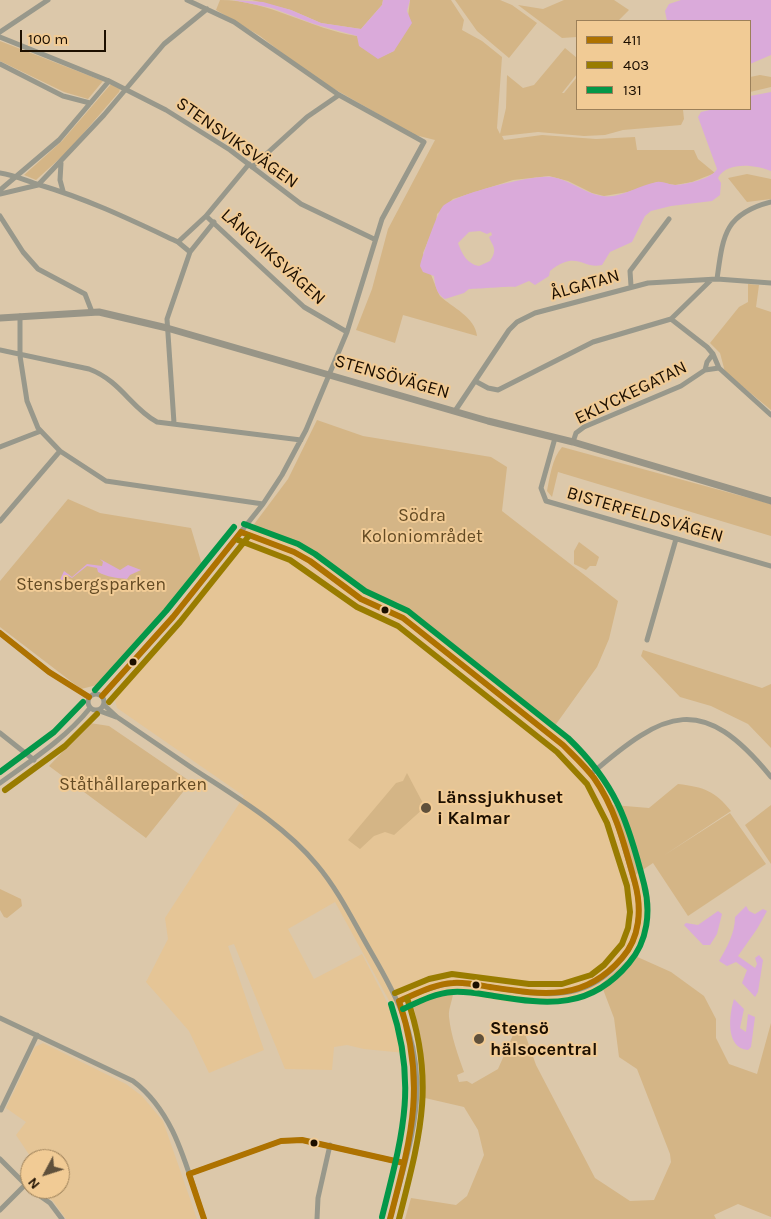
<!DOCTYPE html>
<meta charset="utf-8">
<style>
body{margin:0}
#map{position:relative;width:771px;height:1219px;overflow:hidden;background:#dcc8aa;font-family:Karla,sans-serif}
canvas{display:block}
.legend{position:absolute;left:576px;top:20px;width:175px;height:90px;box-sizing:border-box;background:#f1cb95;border:1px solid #9c8059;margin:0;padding:6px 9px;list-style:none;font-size:15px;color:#1c0f00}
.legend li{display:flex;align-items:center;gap:10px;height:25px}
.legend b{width:25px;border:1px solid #9c8059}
.north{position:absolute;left:20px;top:1149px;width:50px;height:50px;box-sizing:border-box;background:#f1cb95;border:1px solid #9c8059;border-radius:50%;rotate:230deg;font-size:14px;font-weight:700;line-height:20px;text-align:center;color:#1c0f00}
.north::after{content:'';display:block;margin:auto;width:18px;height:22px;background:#5f503b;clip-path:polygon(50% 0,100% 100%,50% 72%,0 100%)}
.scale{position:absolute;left:20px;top:30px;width:86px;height:22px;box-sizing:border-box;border:2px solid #1c0f00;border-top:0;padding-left:6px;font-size:15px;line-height:18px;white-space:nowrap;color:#1c0f00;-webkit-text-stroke:4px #f1cb95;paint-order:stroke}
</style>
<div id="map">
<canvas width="771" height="1219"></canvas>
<ul class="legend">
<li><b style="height:6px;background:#ae7200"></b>411</li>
<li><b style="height:6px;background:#997c00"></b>403</li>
<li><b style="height:6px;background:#039749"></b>131</li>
</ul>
<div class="north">N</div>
<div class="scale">100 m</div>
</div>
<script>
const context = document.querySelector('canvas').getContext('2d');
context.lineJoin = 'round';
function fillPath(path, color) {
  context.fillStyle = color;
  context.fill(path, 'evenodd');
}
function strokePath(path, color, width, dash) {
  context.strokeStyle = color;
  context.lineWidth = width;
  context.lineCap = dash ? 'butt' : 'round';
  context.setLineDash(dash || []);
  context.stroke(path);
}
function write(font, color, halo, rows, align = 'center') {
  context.font = font + ' Karla,sans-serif';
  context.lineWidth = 4;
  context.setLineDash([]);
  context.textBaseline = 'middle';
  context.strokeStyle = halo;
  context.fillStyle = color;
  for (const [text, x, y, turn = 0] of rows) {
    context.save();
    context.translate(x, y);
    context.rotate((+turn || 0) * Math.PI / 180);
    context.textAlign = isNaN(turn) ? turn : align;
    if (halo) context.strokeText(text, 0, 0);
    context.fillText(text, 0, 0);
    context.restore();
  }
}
fillPath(new Path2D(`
 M251,529L289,539L362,592L398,604L546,723L594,765L622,821L638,869L647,909L641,936L631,955L596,988L558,1002H508L451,992L392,1006L335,902L288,929L314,979L362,954L390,1008L405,1053L364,1049L347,1045L334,1047L332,1070L285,1069L234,944L228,946L264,1050L209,1073L189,1031L146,982L168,939L165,918L244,796L117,708L114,696Z
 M43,1043L126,1084L142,1096L163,1121L197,1219H66L53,1201L35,1189H60V1159H32L16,1135L26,1122L6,1108L35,1047Z`), '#e5c596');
fillPath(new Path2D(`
 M220,0C269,0 310,29 357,36L361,47L366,49L378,58L394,51L408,17L410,0H451L464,20L462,30L482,41L502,57L497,128L500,134L506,108L507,75L523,88L534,85L565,48L577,58V74L562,93H564L577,77V109L683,110L684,119L681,125L623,130L605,135L584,136L538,132L502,136L504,140L542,135L596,139L635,137L637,150H694L698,159L715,173L692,182L675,185L657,182L628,192L604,196L592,193L568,181L549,176L513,180L453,199L437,214L436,222L423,253C425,259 438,293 440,296C453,308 475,317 477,336L403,315L395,343L356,330L372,289L388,229L435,140L415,135L315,78L260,36L216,10Z
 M252,0H383L382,5L361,29L321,23L291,10Z
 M455,0H500L512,5L537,23L509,58L477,31Z
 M564,0H614L629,10L618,21H577V37L562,38L518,5L543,9Z
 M0,41L103,81L88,99L64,92L0,61Z
 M760,75L771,77V87L750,92V77Z
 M111,84L120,89L119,92L69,150L36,180L24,175L62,141Z
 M747,174L771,179V199L747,202L728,178Z
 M748,284L759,285L756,307L771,312V410L725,372L720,353L710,343L739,307L748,302Z
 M317,420L363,436L491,457L507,467L502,511L618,601L609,639L597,667L554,727L399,603L362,591L306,548L252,527L288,479Z
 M562,447L771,504V536L558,472L552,497L547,491C550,476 552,459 562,447Z
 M68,499L100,513L191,528L203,568L105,683L81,689L0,627V581Z
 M579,542L599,557L596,566H590L586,570L574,564V551Z
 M643,650L762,688L771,684V748L748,724L711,706L680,697L641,656Z
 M90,723L109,726L191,782L146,838L49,766Z
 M407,773L425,807L394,835L385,832L374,836L360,849L348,840L396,783L403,781Z
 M678,784C704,787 715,791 731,811L663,856L730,813L766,864L688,916L653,863L635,875L613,805L649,808Z
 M771,805V864L745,825Z
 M0,889L21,899L22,906L7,918L4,917L0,910Z
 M633,955L671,972L704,996L716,1019V1038L729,1064L757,1074L771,1023V1217L738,1204L714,1215L716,1219H405L411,1198L456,1205L467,1196L484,1155L478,1130L464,1107L425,1098L422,1044L413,1004L431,994L453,989C454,999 448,1007 449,1017C451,1036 458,1055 464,1072L457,1075L459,1082L467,1081L472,1084L498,1069L513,1035L525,1034L536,1065L595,1178L630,1201L654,1200L671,1162L670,1154L637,1069L619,1057L614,1018L601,984Z`), '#d4b586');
fillPath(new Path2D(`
 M233,0L263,2L291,10L321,23L361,29L382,5L383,0H410L407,11L412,23L394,51L378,59L359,46L357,36L314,24L272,8Z
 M681,0H771V55L750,64V21H667L665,11L669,4Z
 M771,92V171C756,165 727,161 718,178L721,183L720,195L712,201L671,206L651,211L645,216L632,242L610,252L602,265C583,270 577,249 550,271L549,276L535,285L529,281L515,287C511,286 479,289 469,289L464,293L445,299C436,294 435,285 434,276L423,272L420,266C422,256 438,211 443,206C456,194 533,174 552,177C570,180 584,193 602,196C621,199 638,185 657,182C663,181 669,185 676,185C687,184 712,179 717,169L698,117L701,112L714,109H750V96ZM480,231L487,234L491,232L492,235L489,237C493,247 498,249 490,261L479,266C467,264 462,254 458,243L469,232Z
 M100,559L120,570L128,565L141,570L130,575L127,579C117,578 107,577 98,572L97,568L87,566L72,578L67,575L65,580H60L64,571L72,577L87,564L102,566L103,562Z
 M746,906L749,911L755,914L763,909L767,911L757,929L738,956L755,968L757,964L755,958L759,955L763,960L758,992L755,997L742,983L747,970L736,962L727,966L719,961C727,947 735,933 735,917Z
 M718,911L722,914L717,934L710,945H703L684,925L686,923L698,925Z
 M734,999L744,1009L740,1028L746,1032L748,1014L755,1017L751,1047L748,1050C725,1048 729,1015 734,999Z`), '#daaada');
strokePath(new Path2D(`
 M0,32L48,0
 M0,37L109,81L166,110L230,150L301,204L374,239
 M0,64L63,96L90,103
 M61,163L60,180L63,191
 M252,167L307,117L339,95
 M0,173C15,175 26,181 40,185C90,200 131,220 178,242L190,252
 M0,190L59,140L109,81
 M0,194L38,185L104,115L164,44L207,9
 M0,216L23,252L38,269L85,294L92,312
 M206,216L304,307L347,332
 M178,242L206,216L249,164
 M717,279C723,236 724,214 771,202
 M631,286L630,271L669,219
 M20,316V356L27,401L38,428L60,451L106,481L263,504
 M671,319L707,347L713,354L719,368L771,415
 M0,350L89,369C121,381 131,408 157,422L301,440
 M705,370L719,368
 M475,381L488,388L498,390L593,342L671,319L711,280
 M455,411L509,330L517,322L535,313L648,283L717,279L771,283
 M174,423L167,319L190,252L214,222
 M555,438L541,488L546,501L771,566
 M573,442L576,433L584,427L681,386L705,370L707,362L713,354
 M0,447L41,431
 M0,521L60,451
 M241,532L294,552L310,561L361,599L403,618L563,745C575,757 589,769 598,784C617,813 625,851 635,884C642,908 640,935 624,956C587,1005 544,995 490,987C478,985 465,983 453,983C435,985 415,994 399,1001
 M0,633L49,672L89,697
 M647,640L676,539
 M88 702a8 8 0 1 1 16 0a8 8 0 1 1-16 0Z
 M102,696L173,617L263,504L282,475L306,430L347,332L382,219L424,142L339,95L234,22L187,0
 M104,705L117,717C142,734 167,751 192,768C236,797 283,824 317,865C339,891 354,923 371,952C396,995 415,1031 417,1082C418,1128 401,1175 390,1219
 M97,710L116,717
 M0,733L34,760
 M591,774C665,710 702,692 771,777
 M0,783C32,760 66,738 90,708
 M0,1018L133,1081C176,1113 187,1170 204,1219
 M1,1110L37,1035
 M0,1159L30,1189
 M189,1174L281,1141L302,1140L404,1163
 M30,1189L50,1203L62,1219
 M0,1210L25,1185
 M317,1219L318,1198L330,1145`), '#98988b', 5);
strokePath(new Path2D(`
 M0,318L99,312L167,328L488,421L573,442L771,501`), '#989587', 7);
strokePath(new Path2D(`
 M241,532L294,552L310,561L361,599L403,618L563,745C574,756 585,766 594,778C616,809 625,847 635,883C642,909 640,938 622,958C584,1002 543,995 490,987C478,985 465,982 453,983C434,984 416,994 399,1001
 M0,633L49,672L89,697
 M102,696L173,617L241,532
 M204,1219L189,1174L281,1141L302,1140L404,1163
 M390,1219C411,1138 427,1084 399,1001`), '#ae7200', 6);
strokePath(new Path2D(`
 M238,540L290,560L357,607L398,626L557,752L587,784L607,823L627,886L630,912L628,928L622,944L604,965L591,975L562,984H529L452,974L429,979L395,993
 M109,702L180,622L248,537
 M5,790L65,746L97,714
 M399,1219C420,1136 436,1082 407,998`), '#997c00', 6);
strokePath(new Path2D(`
 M244,524L298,544L315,554L365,591L408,611L568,738C616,784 628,821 644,884C651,911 648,941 629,963C591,1009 549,1005 494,996C481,994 466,991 453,992C435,993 418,1002 403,1009
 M95,690L166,611L234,527
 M0,772L54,732L83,702
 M382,1217C402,1137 418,1085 391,1004`), '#039749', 6);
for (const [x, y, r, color] of [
 [385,610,4.5,"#1c0f00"],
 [133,662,4.5,"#1c0f00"],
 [426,808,6,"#5f503b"],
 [476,985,4.5,"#1c0f00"],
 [479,1039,6,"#5f503b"],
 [314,1143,4.5,"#1c0f00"]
]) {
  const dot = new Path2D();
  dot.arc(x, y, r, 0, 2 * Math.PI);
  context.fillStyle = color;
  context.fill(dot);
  strokePath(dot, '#f1cb95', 2);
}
write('18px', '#1c0f00', '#f1cb95', [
 ["STENSVIKSVÄGEN",237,143,35],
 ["LÅNGVIKSVÄGEN",273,257,42],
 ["ÅLGATAN",585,285,-16],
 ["STENSÖVÄGEN",392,377,16],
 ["EKLYCKEGATAN",631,393,-26],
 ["BISTERFELDSVÄGEN",645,515,16]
]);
write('18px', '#644b24', '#f1cb95', [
 ["Södra",422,516],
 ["Koloniområdet",422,537],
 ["Stensbergsparken",91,585],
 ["Ståthållareparken",133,785]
]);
write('bold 18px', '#1c0f00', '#f1cb95', [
 ["Länssjukhuset",437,798],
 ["i Kalmar",437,819],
 ["Stensö",490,1029],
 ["hälsocentral",490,1050]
], 'left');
</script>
